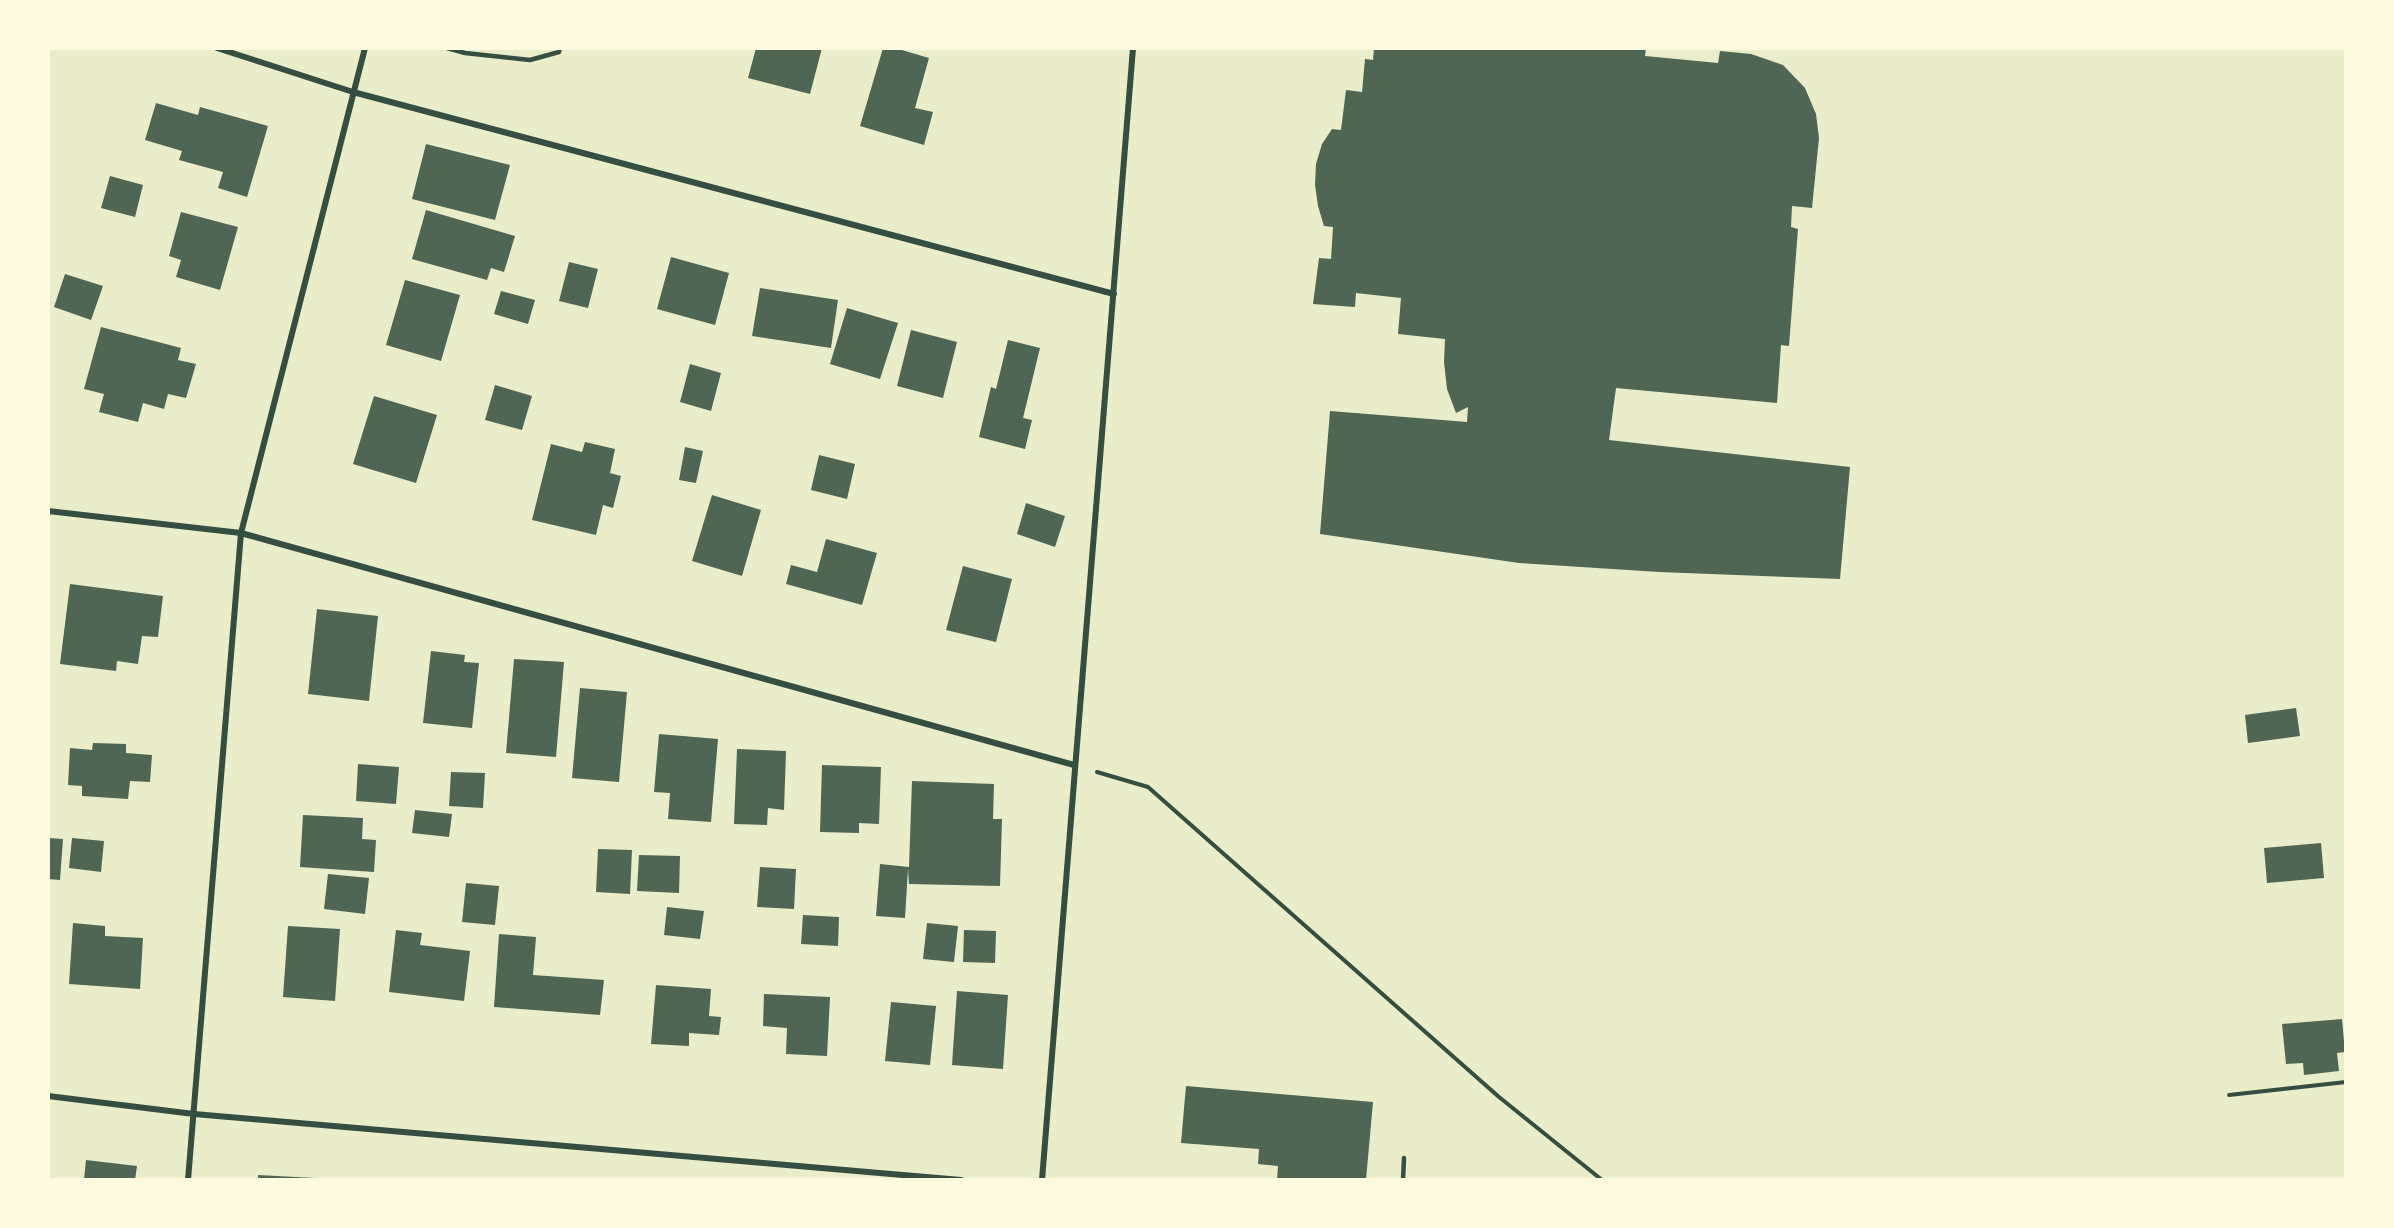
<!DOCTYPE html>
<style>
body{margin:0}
#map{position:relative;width:2394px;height:1228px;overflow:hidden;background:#e9edc9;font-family:"DM Sans",sans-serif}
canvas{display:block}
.frame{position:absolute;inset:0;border:50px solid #fefae0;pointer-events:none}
</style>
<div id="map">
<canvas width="2394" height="1228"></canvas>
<div class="frame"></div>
</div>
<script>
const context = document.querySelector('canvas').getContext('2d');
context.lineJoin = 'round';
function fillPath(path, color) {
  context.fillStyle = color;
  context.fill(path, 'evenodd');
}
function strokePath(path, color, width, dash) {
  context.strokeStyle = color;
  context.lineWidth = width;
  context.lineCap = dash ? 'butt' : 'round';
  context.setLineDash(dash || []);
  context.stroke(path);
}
fillPath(new Path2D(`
 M756,48H822L810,94L748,78Z
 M883,48H895L929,58L915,108L933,112L924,145L860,126Z
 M1374,48H1646L1645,56L1718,63L1720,51L1751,54L1783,65L1805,88L1816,114L1819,138L1812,208L1792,206L1791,227L1798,229L1789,346L1781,345L1777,403L1616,388L1609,440L1850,467L1840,579L1659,572L1519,563L1320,534L1330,411L1467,422L1468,407L1456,413L1447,389L1444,362L1445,339L1398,334L1401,298L1356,293L1355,307L1313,304L1319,258L1331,259L1333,227L1324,226L1318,206L1315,185L1316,164L1322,144L1332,129L1341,130L1346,90L1362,92L1365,59L1373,60Z
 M156,103L198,115L200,107L268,126L247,197L218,188L223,172L179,160L182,151L145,140Z
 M426,144L510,165L495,220L412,199Z
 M110,176L143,185L135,217L101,208Z
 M426,210L515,236L504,272L491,268L487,280L412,259Z
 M181,212L238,227L220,290L176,277L181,260L169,256Z
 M671,257L729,273L715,325L657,309Z
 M569,262L598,269L588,308L559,301Z
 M65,274L103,286L91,320L54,307Z
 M405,280L460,295L441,361L386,345Z
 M760,288L838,300L831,348L752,336Z
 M501,291L535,300L528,324L494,314Z
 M847,308L898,323L880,379L830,364Z
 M101,327L181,348L178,360L196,364L186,398L168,394L164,409L143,403L138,422L99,412L104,394L84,389Z
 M911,330L957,342L943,398L897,386Z
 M1008,340L1040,348L1023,418L1032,420L1025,449L979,437L991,387L996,389Z
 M690,364L721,373L711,411L680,402Z
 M495,385L532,396L522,430L485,420Z
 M374,396L437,415L416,483L353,464Z
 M585,442L615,449L610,473L621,476L613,508L603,505L596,535L532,520L551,444L582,452Z
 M685,447L703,451L696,483L679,480Z
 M819,455L855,464L847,499L811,490Z
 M712,495L761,510L742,576L692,561Z
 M1026,503L1065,516L1055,547L1017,534Z
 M826,539L877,553L862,605L786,584L791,565L817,572Z
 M963,566L1012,579L996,642L946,630Z
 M70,584L163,596L158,637L142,636L138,664L117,661L116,671L60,664Z
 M317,609L378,616L369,701L308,694Z
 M431,651L465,655L464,662L479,663L472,728L423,723Z
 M514,659L564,662L556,757L506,753Z
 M580,688L627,692L619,782L572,778Z
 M2296,708L2300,736L2248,743L2245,715Z
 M659,734L718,739L711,822L668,819L670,793L654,792Z
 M93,743L126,744V753L152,755L150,782L130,781L128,799L82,796V786L68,785L70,748L92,750Z
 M737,749L786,751L784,810L768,808L767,825L734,824Z
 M358,764L399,767L396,804L356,801Z
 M822,765L881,767L879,824L859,823V833L820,832Z
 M451,772L485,773L483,808L449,806Z
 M912,781L994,784L993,819H1002L1000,886L909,884L908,869L905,918L876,916L880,864L909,867Z
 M415,810L452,814L449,837L412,833Z
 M303,815L363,818L362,839L376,840L374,872L300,867Z
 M48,838L63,839L60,880L48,879Z
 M72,838L104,841L101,872L69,868Z
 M2321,843L2324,878L2267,883L2264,848Z
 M598,849L632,850L630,894L596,892Z
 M639,855L680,856L679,893L637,891Z
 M760,867L796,869L794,909L757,907Z
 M328,874L369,878L365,914L324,909Z
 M466,883L499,886L495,925L462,922Z
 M667,907L704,911L700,939L664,935Z
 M803,915L839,917L838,946L801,944Z
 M73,923L105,926V936L143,938L140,989L69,984Z
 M927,923L958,926L954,962L923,959Z
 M288,926L340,929L335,1001L283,997Z
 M396,930L422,933L420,945L470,951L464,1001L389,992Z
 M964,930L996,931L995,963L963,962Z
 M499,934L536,937L533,975L604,980L600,1015L494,1007Z
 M656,985L711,989L709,1016L721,1017L719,1035L689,1033V1046L651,1044Z
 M957,991L1008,995L1003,1069L952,1065Z
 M764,994L830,997L827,1056L786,1054L787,1028L763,1026Z
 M891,1002L936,1006L930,1065L885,1061Z
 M2342,1019L2345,1052L2337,1053L2339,1071L2304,1075L2303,1063L2286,1064L2282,1024Z
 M1186,1086L1373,1102L1366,1180H1277L1278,1166L1258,1164L1259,1149L1181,1143Z
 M86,1160L137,1166L135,1180H84Z
 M258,1175L315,1178V1180H258Z`), '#4f6655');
strokePath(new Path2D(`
 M1097,772L1148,787L1499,1097L1602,1180
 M2229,1095L2346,1082`), '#344e41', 4);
strokePath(new Path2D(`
 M447,48L465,53L530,60L559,52L560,48
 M1403,1180L1404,1158`), '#344e41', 4.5);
strokePath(new Path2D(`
 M217,48L353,92L1114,294
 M48,511L241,533L1074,765
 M48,1096L194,1114L961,1180
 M188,1180L241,533L365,48
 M1042,1180L1133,48`), '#344e41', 6);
</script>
